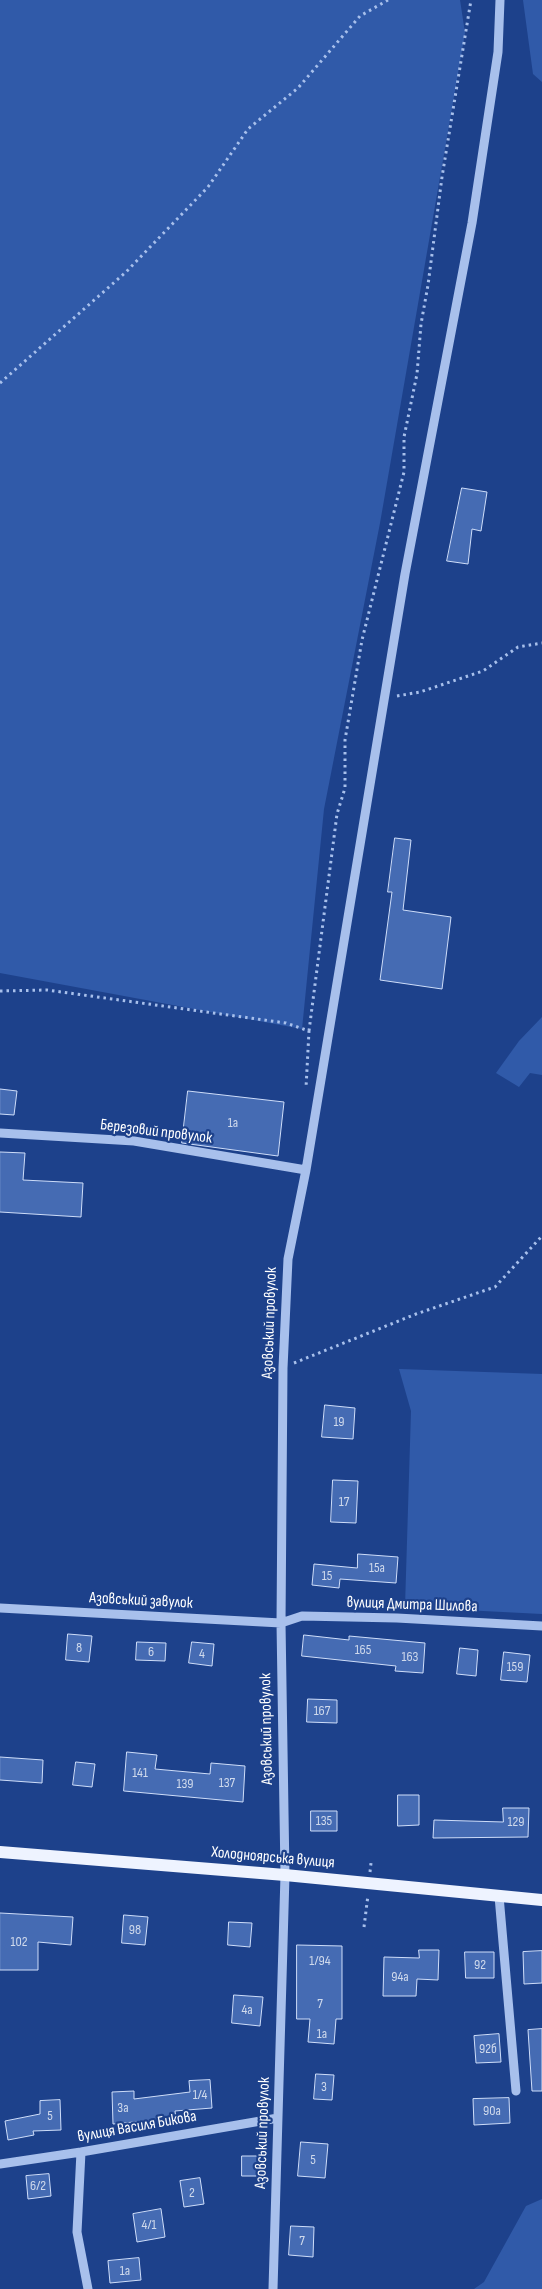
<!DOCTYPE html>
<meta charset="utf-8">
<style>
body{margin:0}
canvas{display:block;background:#1d418b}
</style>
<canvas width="542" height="2289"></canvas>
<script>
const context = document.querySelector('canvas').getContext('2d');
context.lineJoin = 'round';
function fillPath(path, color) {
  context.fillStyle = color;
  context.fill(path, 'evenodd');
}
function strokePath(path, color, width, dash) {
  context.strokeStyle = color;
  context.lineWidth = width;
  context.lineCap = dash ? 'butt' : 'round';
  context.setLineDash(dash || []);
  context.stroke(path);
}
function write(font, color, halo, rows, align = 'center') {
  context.font = font + ' "Sofia Sans Condensed",sans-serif';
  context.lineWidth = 4.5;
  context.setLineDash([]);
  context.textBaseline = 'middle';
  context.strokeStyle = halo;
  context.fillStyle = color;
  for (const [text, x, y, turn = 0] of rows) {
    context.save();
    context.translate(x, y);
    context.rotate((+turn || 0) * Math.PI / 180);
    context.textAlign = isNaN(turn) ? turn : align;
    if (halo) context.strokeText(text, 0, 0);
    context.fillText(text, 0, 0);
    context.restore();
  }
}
fillPath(new Path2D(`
 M0,0H460L465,33L380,523L324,809L302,1029L0,973Z
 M523,0H542V82L533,74Z
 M542,1017V1075L530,1073L519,1087L496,1073L519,1041Z
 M399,1369L542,1374V1614L405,1607L411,1411Z
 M542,2199V2289H474L484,2282L526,2206Z`), '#305aa9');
const building = new Path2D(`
 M462,488L487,492L481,531L472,529L468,564L447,561Z
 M395,838L411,840L403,910L451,917L442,989L380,980L392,892H388Z
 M0,1089L17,1091L14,1115L0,1114Z
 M188,1091L284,1102L278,1156L182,1143Z
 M0,1152L25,1153L23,1180L83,1183L81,1217L0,1212Z
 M325,1405L355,1408L353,1439L322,1437Z
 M333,1480L358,1481L356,1523L331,1522Z
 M358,1554L398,1557L396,1583L340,1579L339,1588L312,1585L314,1564L357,1568Z
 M68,1634L92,1636L89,1662L66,1660Z
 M304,1635L349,1640V1636L425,1643L423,1673L395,1671L396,1666L302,1656Z
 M137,1642L166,1643L165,1661L136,1660Z
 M192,1642L214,1644L212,1666L189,1663Z
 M460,1648L478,1650L476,1676L457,1674Z
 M504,1652L530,1655L527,1682L501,1680Z
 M308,1699L337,1700V1723L307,1722Z
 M127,1752L157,1755L155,1769L210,1774L211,1763L245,1766L243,1802L124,1791Z
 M0,1757L43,1760L42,1783L0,1780Z
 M76,1762L95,1764L92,1787L73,1785Z
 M398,1795H419V1825L398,1826Z
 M503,1808H529L528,1837L433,1838L434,1820L503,1822Z
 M311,1811H337V1831H311Z
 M0,1913L73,1917L71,1945L38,1942V1970H0Z
 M124,1915L148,1917L145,1945L122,1943Z
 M229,1922L252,1923L250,1947L228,1945Z
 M297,1945L342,1946V2019H336L334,2044L308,2042L310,2019H297Z
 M419,1950H439L438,1980L417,1979L416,1996H383L384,1957L419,1958Z
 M542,1951V1983L524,1984L523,1952Z
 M465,1952H494V1978H466Z
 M234,1995L263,1997L260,2026L232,2023Z
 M542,2029V2091H532L528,2030Z
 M499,2034L501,2062L476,2063L474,2036Z
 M316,2074L334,2075L332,2100L314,2099Z
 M210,2080L212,2108L175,2111L176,2118L113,2124L112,2092L134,2091V2099L190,2092L189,2081Z
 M509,2098L510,2123L474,2125L473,2099Z
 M60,2100L61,2130L33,2131L34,2135L8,2140L5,2121L40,2114V2101Z
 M301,2142L328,2144L325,2178L298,2176Z
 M242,2156H264L265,2176H242Z
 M49,2174L51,2196L28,2199L26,2176Z
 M200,2178L204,2204L184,2207L180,2181Z
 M161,2209L165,2237L137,2242L133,2214Z
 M291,2226L314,2227L313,2257L289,2255Z
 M139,2258L141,2280L110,2283L108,2261Z`);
fillPath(building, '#456bb3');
strokePath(building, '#ceddf9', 1);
strokePath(new Path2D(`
 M0,383L126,272L208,187L248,129L298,88L360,16L388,0
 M397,696L420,692L483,671L518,647L542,643
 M0,991L47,990L286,1023L309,1031L306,1088
 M309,1031L337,814L345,788V740L362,640L404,472V437L417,374L421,324L428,285L442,177L471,0
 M294,1363L416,1314L495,1287L542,1236
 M370,1872L371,1863
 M364,1927L368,1895`), '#a8c0ec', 3, [2.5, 4]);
strokePath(new Path2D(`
 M0,1133L134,1141L306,1170
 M0,1608L281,1623L302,1616L397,1618L542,1626
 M499,1896L516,2091
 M81,2152L77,2232L88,2289
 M0,2164L81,2152L278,2118
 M273,2289L285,1875L281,1623L283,1368L288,1259L306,1170L405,574L472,223L498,52L500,0`), '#a8c0ec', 9);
strokePath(new Path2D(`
 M0,1852L285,1875L542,1900`), '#eef3ff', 12);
write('14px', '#d0daec', null, [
 ["1а",233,1123],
 ["19",339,1422],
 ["17",344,1502],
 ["15а",377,1568],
 ["15",327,1576],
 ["8",79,1648],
 ["165",363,1650],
 ["6",151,1652],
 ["4",202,1654],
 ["163",410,1657],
 ["159",515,1667],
 ["167",322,1711],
 ["141",140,1773],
 ["137",227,1783],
 ["139",185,1784],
 ["135",324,1821],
 ["129",516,1822],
 ["98",135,1930],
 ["102",19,1942],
 ["1/94",320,1961],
 ["92",480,1965],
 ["94а",400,1977],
 ["7",320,2004],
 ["4а",247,2010],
 ["1а",322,2034],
 ["92б",488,2049],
 ["3",324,2087],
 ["1/4",200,2095],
 ["3а",123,2108],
 ["90а",492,2111],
 ["5",50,2116],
 ["5",313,2160],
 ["6/2",38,2186],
 ["2",192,2193],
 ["4/1",149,2225],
 ["7",302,2241],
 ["1а",125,2271]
]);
write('16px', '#fff', '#1d418b', [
 ["Березовий провулок",156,1132,7],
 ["Азовський провулок",270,1323,-88],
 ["Азовський завулок",141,1601,3],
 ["вулиця Дмитра Шилова",412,1605,2],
 ["Азовський провулок",267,1729,-91],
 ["Холодноярська вулиця",273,1858,5],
 ["вулиця Василя Бикова",137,2127,-10],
 ["Азовський провулок",263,2133,-88]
]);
</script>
